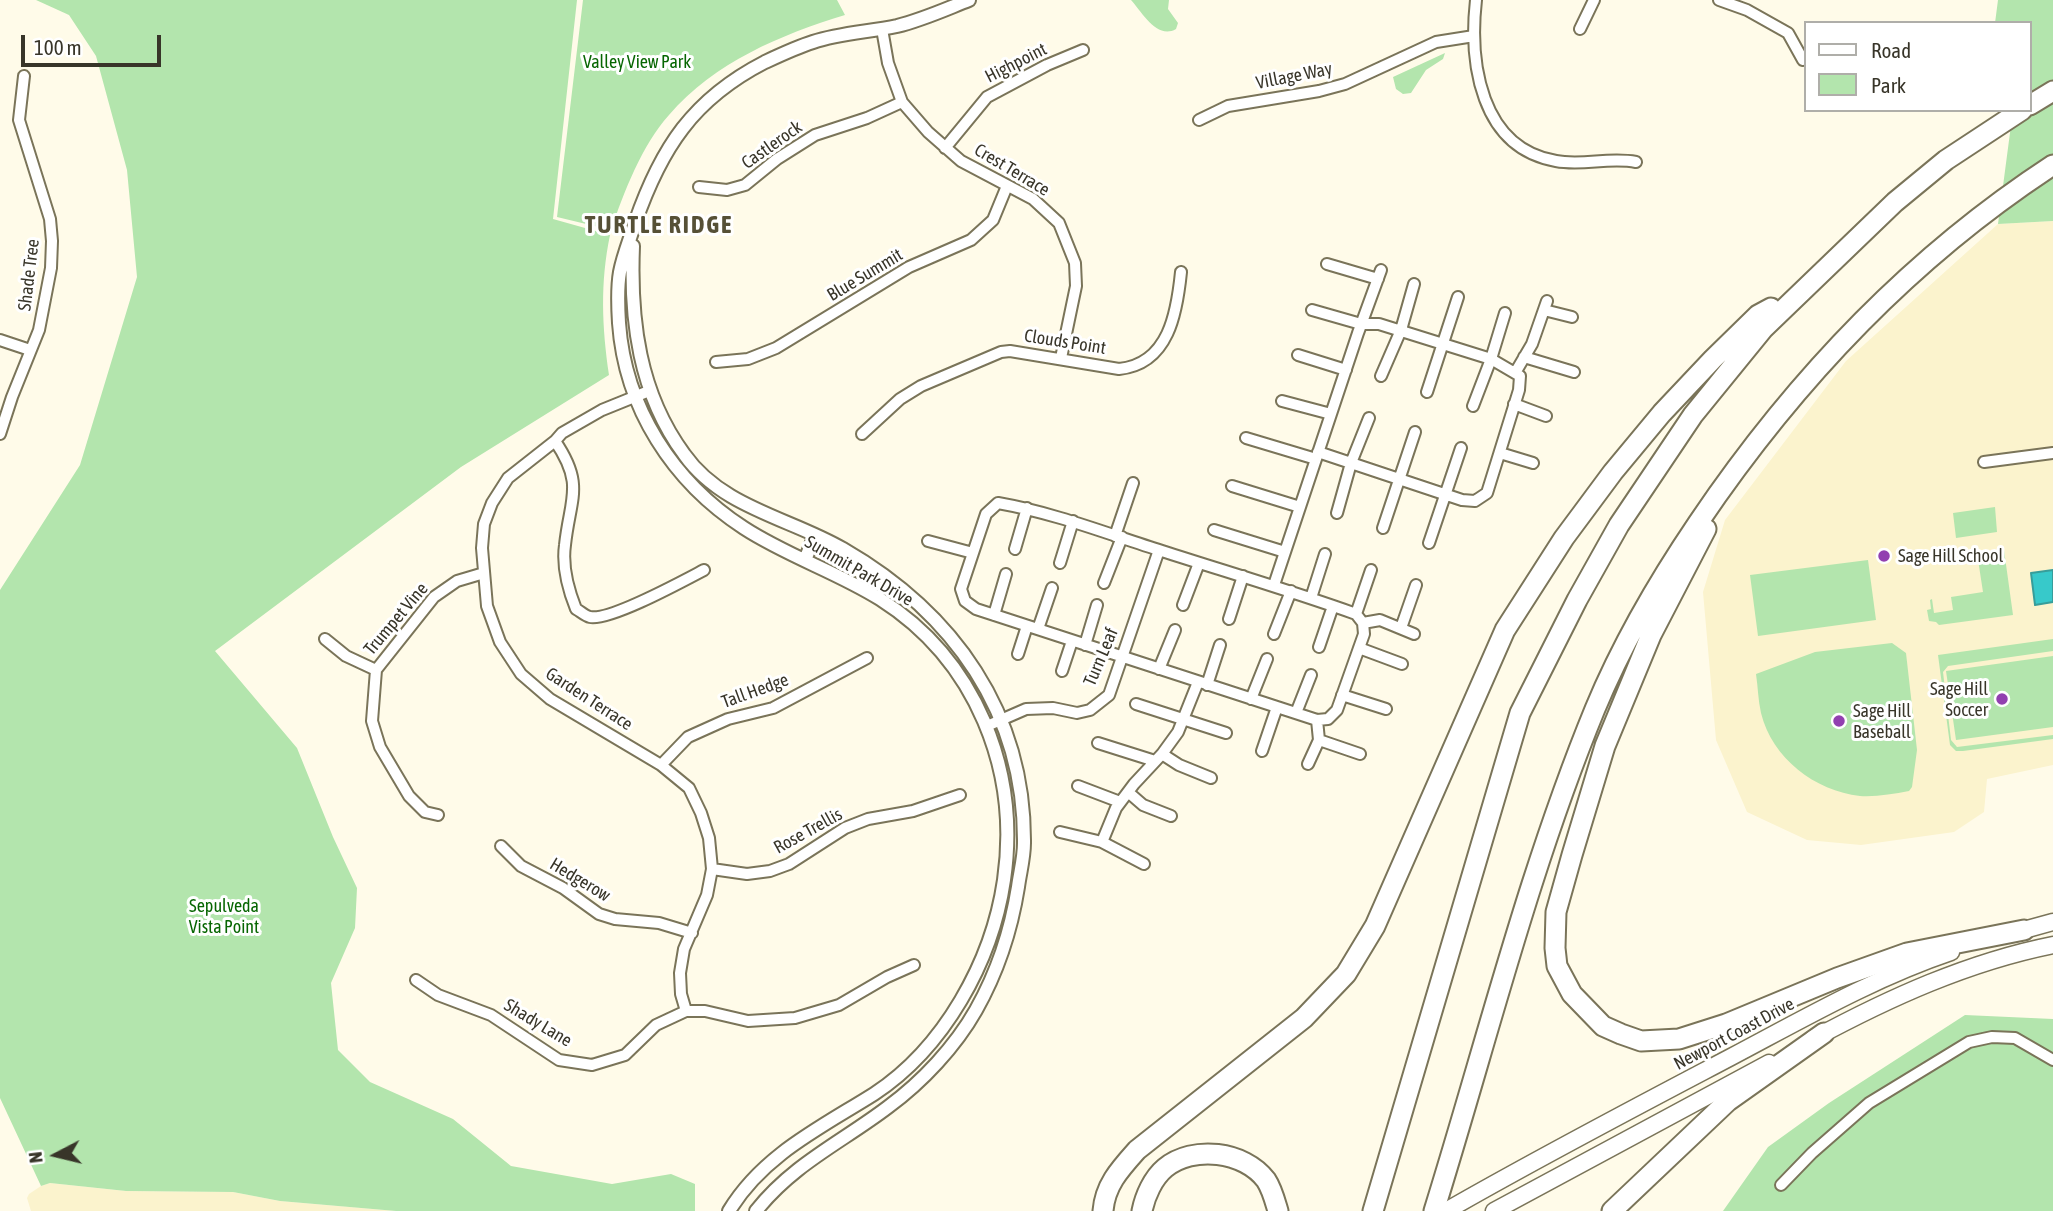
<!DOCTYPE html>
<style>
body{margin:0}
#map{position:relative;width:2053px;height:1211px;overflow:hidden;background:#fffbe9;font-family:"Asap Condensed",sans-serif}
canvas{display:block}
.legend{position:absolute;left:1804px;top:21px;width:228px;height:91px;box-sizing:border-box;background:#fff;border:2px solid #afaea9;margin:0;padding:9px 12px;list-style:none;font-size:21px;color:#383529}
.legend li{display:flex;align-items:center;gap:14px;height:35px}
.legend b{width:35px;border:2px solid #afaea9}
.north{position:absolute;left:21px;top:1120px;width:70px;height:70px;-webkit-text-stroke:5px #fff;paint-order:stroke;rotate:263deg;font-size:19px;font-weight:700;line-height:28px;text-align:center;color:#383529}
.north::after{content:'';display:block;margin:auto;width:24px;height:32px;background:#383529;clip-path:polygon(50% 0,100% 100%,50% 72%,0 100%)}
.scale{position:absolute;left:21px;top:35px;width:140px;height:32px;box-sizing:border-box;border:4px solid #383529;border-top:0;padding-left:9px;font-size:21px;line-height:24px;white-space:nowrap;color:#383529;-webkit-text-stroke:5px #fff;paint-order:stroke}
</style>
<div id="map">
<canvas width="2053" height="1211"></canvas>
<ul class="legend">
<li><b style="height:9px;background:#fff"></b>Road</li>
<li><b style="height:19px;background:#b3e5ad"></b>Park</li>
</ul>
<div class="north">N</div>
<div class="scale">100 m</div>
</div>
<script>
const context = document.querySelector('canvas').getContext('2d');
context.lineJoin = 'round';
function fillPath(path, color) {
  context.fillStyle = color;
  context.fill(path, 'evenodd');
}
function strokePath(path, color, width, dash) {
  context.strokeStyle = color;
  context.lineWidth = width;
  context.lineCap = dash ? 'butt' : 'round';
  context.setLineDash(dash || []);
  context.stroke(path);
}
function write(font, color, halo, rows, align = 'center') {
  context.font = font + ' "Asap Condensed",sans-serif';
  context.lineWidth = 6;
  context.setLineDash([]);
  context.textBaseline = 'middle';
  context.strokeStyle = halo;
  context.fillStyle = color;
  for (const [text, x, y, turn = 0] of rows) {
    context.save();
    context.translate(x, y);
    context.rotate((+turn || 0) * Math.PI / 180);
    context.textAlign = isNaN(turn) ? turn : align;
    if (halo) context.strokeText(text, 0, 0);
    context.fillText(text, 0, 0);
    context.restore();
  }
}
fillPath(new Path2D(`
 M2053,221V765L1987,779L1984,812L1954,832L1861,845L1807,840L1747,812L1716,740L1703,592L1725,520L1846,361L1998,224Z
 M50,1183L126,1191L233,1192L280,1201L396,1211H31L27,1198L29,1194L41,1186Z`), '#fbf3cd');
fillPath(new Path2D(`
 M36,0H577L553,219L610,235C600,283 602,327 609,375L461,467L215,651L297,748L333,837L357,888L355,928L331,983L338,1050L370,1082L453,1119L511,1166L612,1184L671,1174L695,1184V1211H396L280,1201L233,1192L126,1191L50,1183L41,1186L0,1098V590L80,465L137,277L127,170L96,56L69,15Z
 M583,0H837L845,15C780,35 715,62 669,115C642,145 624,192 611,230L557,217Z
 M1131,0H1169L1168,9L1178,23L1176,29C1157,40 1142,12 1131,0Z
 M1998,0H2053V221L1998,224L2013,110H2030V23H1995Z
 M1445,53L1443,59L1426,70L1411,93L1403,94L1396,89L1393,77Z
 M1995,507L1997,532L1956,538L1953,513Z
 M2004,550L2013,615L1939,625L1936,622L1929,621L1927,610L1931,609L1930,600L1932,599L1934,613L1953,610L1951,597L1983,592L1977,553Z
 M1868,560L1876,620L1758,636L1750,575Z
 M2053,639V651L1948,666L1943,672L1951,740L1957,747L2053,735V739L1963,751H1956L1950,745L1938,655Z
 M1892,643L1906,653L1917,750L1912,787L1909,791C1893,794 1876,797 1860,796C1815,791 1772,758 1761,713C1758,700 1758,687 1756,674L1815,652Z
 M2053,656V727L1956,740L1946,671Z
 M1965,1015L2053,1019V1211H1723L1768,1147L1829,1103Z`), '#b3e5ad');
const water = new Path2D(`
 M2053,570V602L2035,605L2031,573Z`);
fillPath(water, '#37c9ca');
strokePath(water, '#379d9a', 2);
const minor = new Path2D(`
 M1476,0C1469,62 1480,148 1556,161C1582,166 1609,157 1636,162
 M1719,0L1747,10L1788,33L1803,60
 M882,29L888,63L902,102L928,132L961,161L1033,199L1059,223L1075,263L1076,286L1061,358
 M1580,29L1594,0
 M1199,120L1228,106L1319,91L1345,84L1436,42L1474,36
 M945,148L987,97L1047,65L1083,50
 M699,187L727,190L745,185L777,159L815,135L867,118L902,102
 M1327,264L1378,279
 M1312,310L1361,324H1379L1491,359L1520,376L1519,390L1487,493L1475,501L1462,500L1318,452
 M1544,310L1572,317
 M0,340L30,350
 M1298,355L1346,370
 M1524,357L1574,372
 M716,362L748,359L776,348L909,267L971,240L993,220L1007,186
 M1515,373L1532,344L1547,301
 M1381,376L1401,330L1414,284
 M649,391L602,410L562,433L555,441L508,478L492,503L484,524L482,548L487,606L500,642L521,674L550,699L661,765L689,788L701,813L709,838L712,869L707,895L684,949L680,973L681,994L686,1011
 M1427,392L1458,297
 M1282,401L1331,414
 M1514,404L1546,416
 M1473,406L1491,359L1505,313
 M0,434L12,397L39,330L51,268L52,241L50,219L19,120L24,76
 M862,434L900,399L921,386L1001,352L1010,351L1119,369C1169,364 1177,312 1181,272
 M1246,438L1316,459
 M555,441C585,485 570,498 565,545C562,566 568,589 576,609C580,611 585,616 590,617C610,621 683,581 704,570
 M1500,453L1533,463
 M1984,462L2053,453
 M1232,486L1300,507
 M998,503C1055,513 1108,534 1162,551C1227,572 1292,591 1356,614L1363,623L1364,634L1337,710L1328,719L1317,720L976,609L965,601L961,589L986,514Z
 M1337,513L1351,463L1369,418
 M1383,528L1415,432
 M1214,530L1285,552
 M1115,536L1133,483
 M928,541L973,553
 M1429,543L1461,448
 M1015,549L1027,508
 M1060,563L1073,521
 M1104,583L1122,537
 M1274,585L1358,333L1381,270
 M1311,598L1325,554
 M1183,605L1199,563
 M1356,614L1371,570
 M994,615L1006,574
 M1229,619L1243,576
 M1363,623L1380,620L1414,634
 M1401,628L1416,585
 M1038,629L1052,588
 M1274,634L1291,591
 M325,639L346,656L376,670
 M1085,645L1097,605
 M1319,647L1333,606
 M1359,648L1402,664
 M1018,654L1027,626
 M1159,669L1175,630
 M1062,671L1072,641
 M1207,685L1220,645
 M1342,695L1386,709
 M1251,699L1267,659
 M1136,704L1226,733
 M1296,713L1311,675
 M987,726L1026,709L1053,708L1077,713L1090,710L1109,695L1159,550
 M1319,740L1360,754
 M1098,743L1155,761
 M1262,751L1277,707
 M1162,754L1179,765L1211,778
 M1308,764L1319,740L1317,720
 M661,765L688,737L728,719L773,708L867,658
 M1078,786L1120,802
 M1128,792L1143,805L1171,816
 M438,815L425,812L409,796L380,747L372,721L376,670L434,597L457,581L484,573
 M1060,832L1102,842L1144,864
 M1102,842L1116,808L1134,784L1162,754L1178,732L1198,682
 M501,846L521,866L563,888L599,914L615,919L659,923L692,933
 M712,869L747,874L770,871L789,864L845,828L868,819L913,811L960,795
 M416,980L438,995L491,1015L559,1060L592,1065L625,1055L656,1025L686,1011H705L748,1021L795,1018L839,1005L887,977L914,965
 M1781,1185L1812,1153L1869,1103L1969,1042L1992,1037L2015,1038L2053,1060`);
const tertiary = new Path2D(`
 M633,246C630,320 639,393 684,454C722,508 790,518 843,549C954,613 1025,713 1024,843C1024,858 1020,872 1018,887C1011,931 998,971 976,1010C955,1047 922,1082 888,1107C842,1142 793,1164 756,1211
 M805,560L815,535
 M729,1211C763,1155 820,1128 874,1094C944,1048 992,962 1004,880C1020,770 976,660 880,599C837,572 787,556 744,528C673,482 625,408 619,323C618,307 617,289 620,272C623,256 630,239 635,223C661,148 693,99 765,62C780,55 797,47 813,42C840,33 869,32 897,26C922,20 946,9 969,0`);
const primary = new Path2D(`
 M2013,933L2053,922
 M1813,1039C1889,998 1968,962 2053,945
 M1446,1211C1540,1157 1636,1107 1731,1057C1803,1019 1874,978 1951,952
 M1494,1211L1769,1063`);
const motorway = new Path2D(`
 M2030,105L2053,91
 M1706,529L1651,635L1605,746L1572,855L1556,912L1555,948L1557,966L1572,994L1603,1026L1621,1034L1641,1041L1679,1039L1726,1024L1837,978L1907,953L2024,930
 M1103,1211C1105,1185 1120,1169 1137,1150L1304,1018L1346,974L1375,926L1505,630L1564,538L1613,472L1662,413L1713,359L1758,315L1771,308
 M1142,1211C1145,1196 1153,1178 1165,1168C1193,1145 1244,1151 1266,1180C1272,1189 1275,1201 1278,1211
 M1373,1211L1520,713L1577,600L1619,525L1693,415L1763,329L1895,202L1946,160L2022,110
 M1434,1211C1486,1044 1528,872 1595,709C1622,644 1658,582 1698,523C1794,381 1909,259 2053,165
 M1612,1211L1728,1101L1824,1033`);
strokePath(minor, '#7a7459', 14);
strokePath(tertiary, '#7a7459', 16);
strokePath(primary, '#7a7459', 19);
strokePath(motorway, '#7a7459', 23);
strokePath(minor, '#fff', 10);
strokePath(tertiary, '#fff', 12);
strokePath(primary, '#fff', 16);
strokePath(motorway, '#fff', 19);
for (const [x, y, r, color] of [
 [1884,556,7,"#9240b0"],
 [2002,699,7,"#9240b0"],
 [1839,721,7,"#9240b0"]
]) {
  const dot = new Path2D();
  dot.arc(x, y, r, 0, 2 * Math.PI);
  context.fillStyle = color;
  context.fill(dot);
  strokePath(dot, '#fff', 2.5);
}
write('18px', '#076602', '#fff', [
 ["Valley View Park",637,62],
 ["Sepulveda",224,906],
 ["Vista Point",224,927]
]);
write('18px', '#383529', '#fff', [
 ["Highpoint",1016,63,-27],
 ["Village Way",1294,76,-11],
 ["Castlerock",772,145,-35],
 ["Crest Terrace",1012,170,31],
 ["Shade Tree",29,275,-83],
 ["Blue Summit",865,275,-31],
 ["Clouds Point",1065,342,9],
 ["Summit Park Drive",859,571,30],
 ["Trumpet Vine",396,619,-50],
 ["Turn Leaf",1101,657,-67],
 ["Tall Hedge",755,691,-20],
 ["Garden Terrace",589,699,33],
 ["Rose Trellis",808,831,-29],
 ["Hedgerow",580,880,31],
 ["Shady Lane",538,1023,31],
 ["Newport Coast Drive",1734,1034,-28]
]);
write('18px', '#383529', '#fff', [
 ["Sage Hill School",1898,556],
 ["Sage Hill",1988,689,"right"],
 ["Soccer",1988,710,"right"],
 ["Sage Hill",1853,711],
 ["Baseball",1853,732]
], 'left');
context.letterSpacing = '2px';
write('bold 24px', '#565036', '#fff', [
 ["TURTLE RIDGE",659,225]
]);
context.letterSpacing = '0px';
</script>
